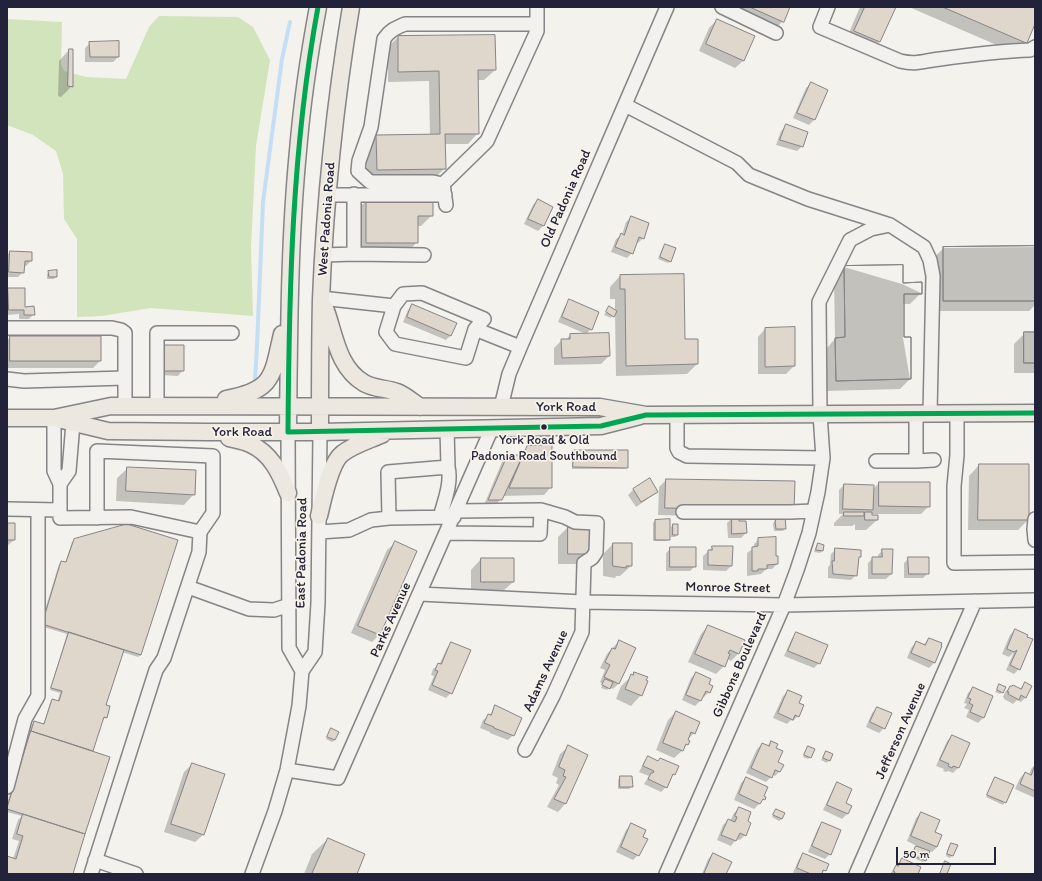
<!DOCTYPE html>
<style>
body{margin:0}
#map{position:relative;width:1042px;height:881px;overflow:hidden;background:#f4f2ec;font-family:Itim,sans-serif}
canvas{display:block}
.frame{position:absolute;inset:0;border:8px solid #22223b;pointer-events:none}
.scale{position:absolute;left:896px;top:847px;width:100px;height:18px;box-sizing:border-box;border:2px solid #22223b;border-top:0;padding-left:5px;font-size:12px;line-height:14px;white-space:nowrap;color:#22223b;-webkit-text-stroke:3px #f7f3e8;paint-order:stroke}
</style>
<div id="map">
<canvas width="1042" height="881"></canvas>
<div class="frame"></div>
<div class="scale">50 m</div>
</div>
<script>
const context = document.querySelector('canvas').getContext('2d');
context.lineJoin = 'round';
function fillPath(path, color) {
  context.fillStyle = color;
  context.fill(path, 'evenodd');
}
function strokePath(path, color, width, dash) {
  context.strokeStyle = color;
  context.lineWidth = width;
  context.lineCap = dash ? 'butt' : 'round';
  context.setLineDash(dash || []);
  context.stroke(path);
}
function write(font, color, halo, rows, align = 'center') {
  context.font = font + ' Itim,sans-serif';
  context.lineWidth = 3.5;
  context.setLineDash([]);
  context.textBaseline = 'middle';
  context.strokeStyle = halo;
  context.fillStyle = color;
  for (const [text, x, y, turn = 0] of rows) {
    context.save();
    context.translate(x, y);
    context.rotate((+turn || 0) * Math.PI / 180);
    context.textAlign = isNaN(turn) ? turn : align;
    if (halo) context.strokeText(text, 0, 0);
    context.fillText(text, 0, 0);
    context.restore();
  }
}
fillPath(new Path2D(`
 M159,16L238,17L253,27L270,60L256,146L251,247L253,316L151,308L102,316L77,317V239L64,219L63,174L56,151L33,135L7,125V19L62,22L61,64L64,71L86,77L126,79L149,27Z`), '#d1e4bc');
fillPath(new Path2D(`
 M730,7H789L783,21L772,32Z
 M860,7H894L879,42L869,52L845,42Z
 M909,7H1035V22L1026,43L1015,53Z
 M717,20L743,61L735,68L699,51L709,28Z
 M398,37L495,70L484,80H477L478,133L468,144H444L445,168L434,179L367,180L366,146L377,136L430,135L429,81L388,82V47Z
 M90,43L118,57L113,62H85V48Z
 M69,50L72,86L61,97L58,96L59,61Z
 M811,83L827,90L814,120L809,125L793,118L806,88Z
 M786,126L802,146L797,151L776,145L781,131Z
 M538,200L552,207L543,226L538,231L524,224L533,205Z
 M366,201L432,215L421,226H417V242L407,253H356V211Z
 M631,217L643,238L638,243L636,242L632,253L627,258L611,252L616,239L622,235L626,222Z
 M665,245L670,261L668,263L658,259L663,247Z
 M1035,247V305L1029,311H933V258L944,248Z
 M10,252L31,261L26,266H24L23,272L18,277H7V255Z
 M844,267L902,284L921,293L910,304H903V338L910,379L900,389L826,391V349L835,339L834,278Z
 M49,272L56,277L54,279H47V274Z
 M620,276L684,340L697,364L687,374L616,376L615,312L611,318L604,315L609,308L615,311V299H610V287Z
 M8,289L24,308L34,314L29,319H19V314L7,315V291Z
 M570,301L591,329L586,334L558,322L565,306Z
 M413,305L451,335L446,340L403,322L408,310Z
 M765,329L794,366L786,374H758V337Z
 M1025,333H1035V373H1014V344Z
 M570,335L609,356L601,364L554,365V348L562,340H566Z
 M10,337L100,361L93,368H7V341Z
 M165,346L183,370L178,376L160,375V351Z
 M528,447L551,487L544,495L503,496L496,505H484L502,462L507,457L520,455Z
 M574,451L627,467L625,469H572V453Z
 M979,465H1028V520L1018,530H968L969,476Z
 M128,468L194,494L184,505L116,501L117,478Z
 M650,480L657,492L652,496L636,507L628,495L633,490Z
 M666,480L785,518V528L783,531H774L773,524L776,518L738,517V522L746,533L741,538H728L727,523L733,517L658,515L659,487Z
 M879,483L929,506L921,514H871V516L877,520L866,530H855V524L852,526H834V523L843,514H839V490L844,485L873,489Z
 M655,521L669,539L667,541H653V523Z
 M8,524H14V540L7,546Z
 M673,525L677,535L675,537H671V527Z
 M568,527L595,544L581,564H558V537Z
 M759,539L775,557H777V564L772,569H766L761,574L747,576V553L754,548V544Z
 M74,540L141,655L138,657L122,652L104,705L109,707L106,718L102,719L92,752L72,874H7V857L13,859L19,841L12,839L18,820L22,816L7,812V803L32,724L35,722L43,725L50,703L52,700L57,702L60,693L50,690L67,634L40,626L59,564L62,562L65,563L72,542Z
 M395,543L416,552L379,635L372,642L351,633L387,550Z
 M613,544L631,566L620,576H616L615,578L603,576V554Z
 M818,544L822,551L820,553L814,552L816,546Z
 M713,547L731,566L726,571L703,570V556Z
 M671,548L695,566L690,571H666V553Z
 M836,549L860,557L857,559L856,575L851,580L828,578V567L830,565L831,554Z
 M883,550L891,574L886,579H868V563L873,558H878V555Z
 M909,558L928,573L923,578H904V563Z
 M481,559L513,582L502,592H471V570Z
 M708,626L739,653L731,661L727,659L724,666L716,674L688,662L701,634Z
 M1015,630L1026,636L1019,669L1014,674L1006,670L1014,652L1009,657L1002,654L1010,635Z
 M797,633L819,663L814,668L784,656L792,638Z
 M929,639L941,647L934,663L929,668L907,658L911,648L916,642L923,645Z
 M619,641L635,648L618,684L613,689L609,687L607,690L601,688L603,684L600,682L605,670L600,668L607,654Z
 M452,643L451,693L446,698L428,690L434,676L431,675L433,669L439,665L447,648Z
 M635,673L645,681L641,695L631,706L616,699L621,686Z
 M696,673L707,685L709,692L704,697L702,696L700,701L695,706L682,700L691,678Z
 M1025,683L1026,697L1021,702L1017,700L1013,704L1004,699V698L1003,697L1005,692L1010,687L1020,689Z
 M1000,685L1002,692L1000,694L995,692Z
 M973,688L992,697L983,718L978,723L966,717L969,710L964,708L967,704L964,703L968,693Z
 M788,691L798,704V716L793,721L791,720L787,724L773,718L783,696Z
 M495,707L513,735L508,740L490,733V732L480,728L483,720L489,716Z
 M877,708L884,728L879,733L866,727L872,713Z
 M676,712L694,733L687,740V744L682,751L674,758L656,750L668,720Z
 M331,730L335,740L332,742L326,739Z
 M952,736L969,743L958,768L953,773L948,771L946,772L943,771L944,769L936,766L947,741Z
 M771,742L775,748L780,771L775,776L773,775L766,782L746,773L757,749L762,744L767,746Z
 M568,747L587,755L565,804L558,812L547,807L559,785L556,783L558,778L552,775L560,754Z
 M808,747L810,757L808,759L803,757Z
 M826,752L829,760L827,763L821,760Z
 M649,757L657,762L678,766L666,787L661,792L644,784L649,776L639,772L644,762Z
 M192,764L203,835L195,842L164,832L184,772Z
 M1035,765V798L1015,789L1020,778L1025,773L1029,775L1031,769Z
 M620,777L632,786L629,789H618V780Z
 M746,778L764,799L754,809L734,800L741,783Z
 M995,778L1012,786L1003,805L986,797Z
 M838,784L847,814L842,819L823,810L833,789Z
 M739,808L746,822L745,835L740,840L736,839L731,846L717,840L723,825L728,820L730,821L734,813Z
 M776,810L782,819L779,821L772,817Z
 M921,813L934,832L937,847L932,852L929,851L923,862L911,857L914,849L917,846L907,841L916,818Z
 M823,823L830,854L825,859L808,852L818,828Z
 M631,825L642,837L638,855L633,860L616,852L626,830Z
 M328,839L355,874H304L312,854Z
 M952,844L956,845L952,856L950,858L946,856L949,846Z
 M713,854L725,874H702L708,859Z
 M804,854L825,870L821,874H795L793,873L799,859Z
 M902,859L917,874H890Z`), '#0003');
strokePath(new Path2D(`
 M255,380L257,346L263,202L282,59L290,22`), '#c4def5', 4);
const building = new Path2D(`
 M750,7H790L784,22Z
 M865,7H896L880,42L854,31Z
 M943,7H1035V24L1027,43Z
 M717,19L755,36L744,61L706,44Z
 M495,35L496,70H478L479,134H445L446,169L377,170L376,135L440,134L439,71L398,72V36Z
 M119,41V57H90L89,42Z
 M69,49H73V87L68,86Z
 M811,82L828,90L815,120L797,113Z
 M786,124L808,132L803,147L780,140Z
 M433,199V216H418V243H366V200Z
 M538,199L553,207L544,226L528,219Z
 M631,216L649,223L644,239L639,237L633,254L615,247L621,233L624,235Z
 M665,244L676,248L671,262L660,257Z
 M1035,246V301H943V247Z
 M1035,246V301H943V247Z
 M10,251L32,252V261H25L24,273L9,272Z
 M903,265V283L922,282V294H904V337H911V379L836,381L835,338L845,337L844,266Z
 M903,265V283L922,282V294H904V337H911V379L836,381L835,338L845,337L844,266Z
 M57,270V277H49L48,271Z
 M684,274L685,339H698V364L626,366L625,289H620V275Z
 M8,288H25V307L34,306L35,315H24V310H9Z
 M569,299L599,312L592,330L562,317Z
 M412,304L457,323L451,336L407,317Z
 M609,306L617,311L614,317L606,312Z
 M795,327V366L765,367V328Z
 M1024,332H1035V363H1024Z
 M1024,332H1035V363H1024Z
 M609,333L610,356L562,358L561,339H570V334Z
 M10,336H101V361H10Z
 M165,345H184V371H164Z
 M552,445V488H509L527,446Z
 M574,450H628V468L573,467Z
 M523,455L502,500H488L507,456Z
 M979,464H1029V520H978Z
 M127,467L196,470L195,495L126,491Z
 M650,478L658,492L641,502L633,489Z
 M666,479L795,481L794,511L665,508Z
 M879,482H930V507L879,506Z
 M844,484L874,485L873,510L843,509Z
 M844,512H864V516H844Z
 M865,512H872V515H878V520H865Z
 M777,516H785L786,529H776L775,521L777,519Z
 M732,517H739V521H746L747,533L732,534Z
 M670,519V540H655V520Z
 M8,523H15V540H8Z
 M127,524L178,540L141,655L42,624L61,561L66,562L74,539Z
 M673,524H678V535H673Z
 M568,526H593L592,554H568Z
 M776,537V556H778V564L767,565V569H758V571H752V547L758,546V538Z
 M395,541L417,551L380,635L358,626Z
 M613,543H632V566H626V568L613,566Z
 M818,543L824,545L823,551L816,550Z
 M712,546H733L732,566L708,565V550H712Z
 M670,547H696V567H670Z
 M835,548L861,550V557H859L857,576L833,574L832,561H834Z
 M882,549H893L892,574H872V557H882Z
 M908,557H929V574H909Z
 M481,558H514V582H481Z
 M708,625L745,640L739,654L730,650L728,653L730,654L725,667L695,654Z
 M1015,629L1028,635L1027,637L1033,639L1020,670L1010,665L1017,650L1014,652L1007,649Z
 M69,632L124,650L106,705L110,706L107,718L104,717L93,751L31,731L34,721L44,724L52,699L59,701L62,691L51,688Z
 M796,632L828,645L820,664L788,651Z
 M929,638L942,643L941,646H942L935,663L911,653L916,641L925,645Z
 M619,640L636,648L619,684L604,677L610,665L605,662L612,648L615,649Z
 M451,642L471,650L452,694L432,685L438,671L435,670L438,663L441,664Z
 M634,672L648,677L646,680L648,681L642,696L625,689L631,674L633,675Z
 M696,672L711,679L709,684L713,686L710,693L706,691L701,701L686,695Z
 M605,679L613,682L610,689L602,685Z
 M1025,682L1032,686L1026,698L1021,695L1019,700L1008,694L1009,692H1007L1010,686H1012L1013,685L1021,689Z
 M999,684L1006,687L1003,693L997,690Z
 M973,687L993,696L984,718L970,712L973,705L969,703L971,699L968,698Z
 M788,690L802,696L799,703L804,705L799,717L795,715L793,720L778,713Z
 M495,705L522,718L514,736L494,728V727L484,723L488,714L491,715Z
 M877,707L892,713L885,729L870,722Z
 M676,711L700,722L695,734L691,732L688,740L690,741L688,745L686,744L683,751L663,743Z
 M331,728L339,732L335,740L327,737Z
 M31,731L110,757L85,834L7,809Z
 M952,735L970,743L959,768L953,766L952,768L948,766L949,764L940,760Z
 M771,741L778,744L776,748L783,751L778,762L784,765L780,772L775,770L772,778L751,768L762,743L769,746Z
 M568,745L588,755L566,804L554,799L566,777L563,776L565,770L559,767Z
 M808,746L815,749L811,758L804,755Z
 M826,751L833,754L830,761L823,758Z
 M648,756L658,761L660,758L679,766L675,775L673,774L667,788L648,779L651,773H653L654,771L643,766Z
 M192,763L225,774L204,835L171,824Z
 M1035,765V791L1020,784L1025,772L1031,775Z
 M620,776H632L633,787H620Z
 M746,777L768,787L764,796L766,797L765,800L763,799L760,804L739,794Z
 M995,777L1014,785L1006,803L987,795Z
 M837,782L852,789L846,803L852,806L848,814L827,805Z
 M739,807L751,812L748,821L751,823L746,836L740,833L736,841L721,835L728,819L735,822L737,817L735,816Z
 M776,809L785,813L782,819L773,815Z
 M921,812L940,820L935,832L942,835L937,847L911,836Z
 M23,814L85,834L73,874H7V856L16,859L23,836L17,834Z
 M822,822L841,830L831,855L812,846Z
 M631,823L646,830L643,837L648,839L639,856L621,847Z
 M328,838L365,854L357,874H312Z
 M951,843L958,845L953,856L947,854Z
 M916,846L930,851L926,861L912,855Z
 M713,853L732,862L726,874H727H704Z
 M803,853L829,864L826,871L823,870L822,874H811L797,868Z
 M902,858L921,867L918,874H894L895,872L893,871L896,865L898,866Z
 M945,861L951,864L947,874H940Z`);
fillPath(building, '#dfd6cc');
strokePath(building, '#858486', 1);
const minor = new Path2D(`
 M722,7L776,33
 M828,7L820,27L900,61C917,65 923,61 940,59C969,55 1000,51 1030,50L1035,47
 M625,105L737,163L749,175L808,199L890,225L924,247L930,260L933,276L930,413
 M443,184L433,182H370L358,171L359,161L371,127L384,39C390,30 396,28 405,24H537
 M354,194V254
 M328,195H445
 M446,205L443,184L487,141L537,31V7
 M324,255L354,254L424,255
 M422,293L484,319L475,329L466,358L395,344L386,332L394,306L403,294Z
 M321,298L394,306
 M7,328H112L121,330L125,333V406
 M475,329L520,347
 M7,379L24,381L125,378
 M157,406V333H232
 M501,407L509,374L522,343L667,7
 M957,413V455L954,486V563L1035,562
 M677,415V448L679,452L687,456L823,458
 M54,418V471L60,484V518L131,517L200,532
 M288,432L289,648L302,671
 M876,461H916V413
 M916,461L934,460
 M60,484L69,471L73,423
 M7,509L60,510
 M683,512H790L813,511
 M440,517C444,502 452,483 448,467
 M389,518L388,472L448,467L447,429
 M1035,519L1034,529L1035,540
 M319,532L349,530L371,520L389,518L454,517
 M447,533L540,534L541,510L457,511
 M188,587L249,609L274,610L289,605
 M420,594L583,602L784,605L1035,600
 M525,750L553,696L582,632L584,563L592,558L596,552L597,523L575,522L565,517L541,510
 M287,770L338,778L492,428
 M7,787L25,719L38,696V510
 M95,860L136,874
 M91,874L156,670L164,658L199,552L200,532L213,513V456L97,451V518
 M252,874L275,811L287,770L299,706L302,671L315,652L318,603L320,432
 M666,874L784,605L797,570L809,533L818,492L823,458L820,414L819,302L850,240L871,229L890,225
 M856,874L975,601`);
const major = new Path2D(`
 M325,308C335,334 337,367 364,383C374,389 386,388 397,392C405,395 413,402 420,407
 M226,399C274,390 272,377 282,334
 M7,418H54L111,406L600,407L646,415L1035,413
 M58,419L108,431L208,432H320L601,426L640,416
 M288,432C289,338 289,244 298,151C302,102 309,55 318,7
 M320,432C320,388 320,343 321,299C325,201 335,103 351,7
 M229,438C236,440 244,441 250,444C271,453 280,473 288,493
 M319,516C323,500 330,462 343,453C355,444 370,440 383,434`);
strokePath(minor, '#858486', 16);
strokePath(major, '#858486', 19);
strokePath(minor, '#f2f1ed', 13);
strokePath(major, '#ece8df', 16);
strokePath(new Path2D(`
 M318,7C292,148 289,289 288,432L601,426L646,415L1035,413`), '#00a651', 5);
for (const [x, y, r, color] of [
 [544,427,3.5,"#22223b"]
]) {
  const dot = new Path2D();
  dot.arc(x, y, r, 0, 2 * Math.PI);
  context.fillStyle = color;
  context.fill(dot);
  strokePath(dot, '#f7f3e8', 1.5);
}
write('13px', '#22223b', '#f7f3e8', [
 ["York Road & Old",544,441],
 ["Padonia Road Southbound",544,457]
]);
write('14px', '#22223b', '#f7f3e8', [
 ["Old Padonia Road",566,199,-66],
 ["West Padonia Road",327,219,-86],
 ["York Road",566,407],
 ["York Road",242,432],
 ["East Padonia Road",302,553,-89],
 ["Monroe Street",728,588,1],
 ["Parks Avenue",391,620,-66],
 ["Gibbons Boulevard",740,665,-66],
 ["Adams Avenue",546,671,-65],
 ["Jefferson Avenue",901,731,-66]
]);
</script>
